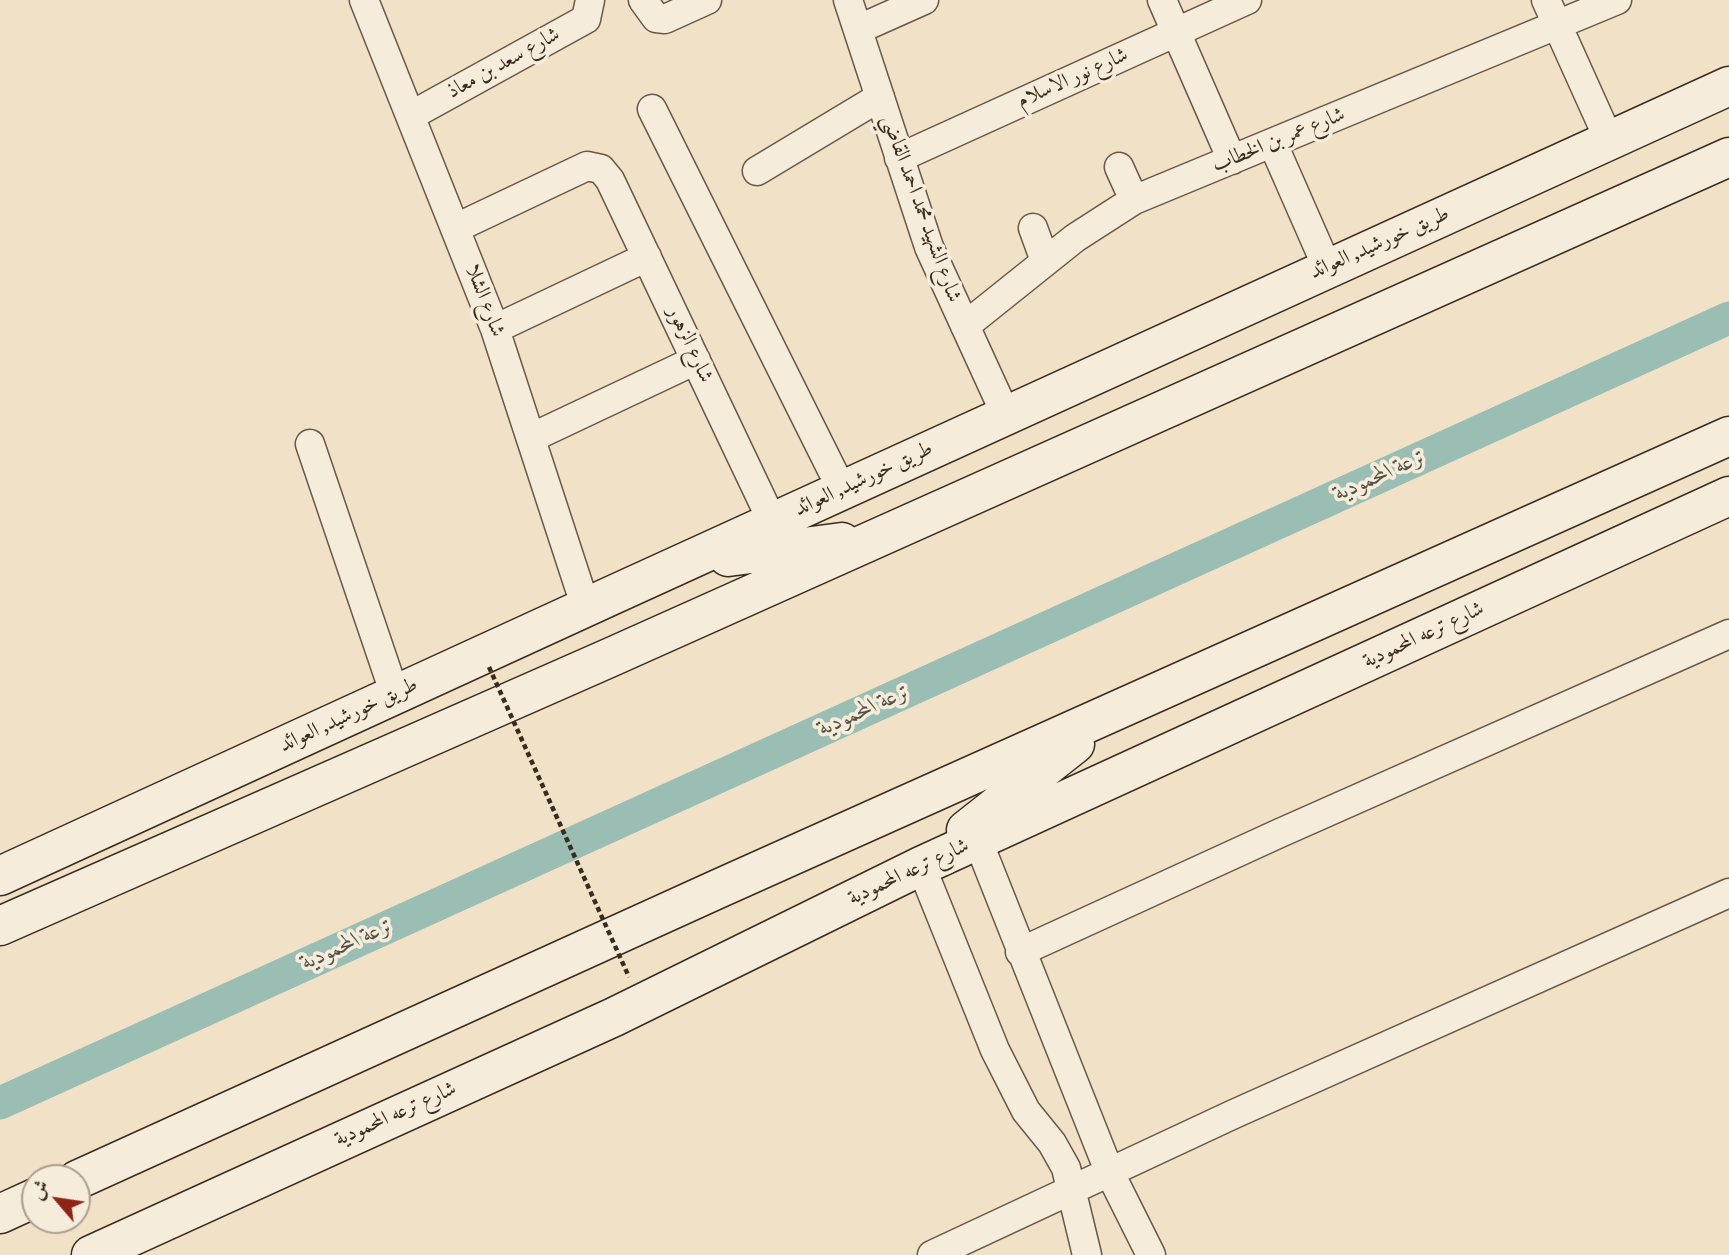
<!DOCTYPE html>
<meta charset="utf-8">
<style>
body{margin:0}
#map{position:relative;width:1729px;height:1255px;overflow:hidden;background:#f0e1c7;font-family:"IM FELL Double Pica",Amiri,serif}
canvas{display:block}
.north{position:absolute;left:21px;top:1164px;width:70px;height:70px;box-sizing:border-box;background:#f5ecdb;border:2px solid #aa9f90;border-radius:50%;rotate:299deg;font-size:19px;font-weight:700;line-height:28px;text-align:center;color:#3a2b1f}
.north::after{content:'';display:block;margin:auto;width:24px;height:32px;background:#8f2418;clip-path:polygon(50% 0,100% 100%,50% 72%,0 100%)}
</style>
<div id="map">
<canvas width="1729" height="1255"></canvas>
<div class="north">ش</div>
</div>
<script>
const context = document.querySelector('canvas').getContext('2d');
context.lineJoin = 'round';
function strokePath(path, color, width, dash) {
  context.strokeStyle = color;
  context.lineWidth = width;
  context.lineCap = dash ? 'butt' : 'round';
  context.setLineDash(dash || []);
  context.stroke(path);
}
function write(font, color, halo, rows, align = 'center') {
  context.font = font + ' "IM FELL Double Pica",Amiri,serif';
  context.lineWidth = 7;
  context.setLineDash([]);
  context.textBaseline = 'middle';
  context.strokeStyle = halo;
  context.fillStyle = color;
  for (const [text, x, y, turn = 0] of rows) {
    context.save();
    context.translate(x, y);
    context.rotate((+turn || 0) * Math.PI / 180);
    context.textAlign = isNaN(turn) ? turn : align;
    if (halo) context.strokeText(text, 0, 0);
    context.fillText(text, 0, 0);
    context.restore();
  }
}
strokePath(new Path2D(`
 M0,1103L1729,318`), '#9abeb4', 33);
const street = new Path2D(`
 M364,0L495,329L586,608
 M643,0L656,18L665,19L707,0
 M848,0L929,247L1005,413
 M1162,0L1232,160
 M1546,0L1609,140
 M859,29L924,0
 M652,109L842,490
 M412,115L586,19L590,0
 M1273,144L1327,267
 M899,158L1247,0
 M1119,167L1134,200
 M757,171L880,97
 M456,228L587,166L601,169L610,180L773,523
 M1033,228L1045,261
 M965,326L1075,238L1134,200L1617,0
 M495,329L647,257
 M533,437L696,360
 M310,444L395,695
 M978,841L1109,1171L1151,1255
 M921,866L995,1050L1026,1111L1052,1143L1066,1168L1087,1255
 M1020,952L1280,833L1729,634
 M932,1255L1234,1114L1729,893`);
const secondary = new Path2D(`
 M728,557L842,542
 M966,830L1075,744
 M0,876C576,612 1152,347 1729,86
 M0,926L609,658L1729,157
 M77,1180L720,888L1729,436
 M0,1214L35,1198
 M91,1255L614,1017L921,866L1729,496`);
strokePath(street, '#685849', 31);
strokePath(secondary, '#3a2b1f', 41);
strokePath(street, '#f5ecdb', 28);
strokePath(secondary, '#f5ecdb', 38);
strokePath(new Path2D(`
 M489,667L629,977`), '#3a2b1f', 4.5, [5, 3.5]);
write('21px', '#3a2b1f', '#f5ecdb', [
 ["شارع سعد بن معاذ",504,64,-29],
 ["شارع نور الاسلام",1073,79,-24],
 ["شارع عمر بن الخطاب",1279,141,-22],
 ["شارع الشهيد محمد احمد القاضي",920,209,70],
 ["طريق خورشيد, العوائد",1380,244,-24],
 ["شارع الشلا",484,301,69],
 ["شارع الزهور",689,345,65],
 ["طريق خورشيد, العوائد",864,480,-25],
 ["شارع ترعه المحمودية",1424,636,-25],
 ["طريق خورشيد, العوائد",349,716,-25],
 ["شارع ترعه المحمودية",909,873,-25],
 ["شارع ترعه المحمودية",396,1115,-24]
]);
write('italic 23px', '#525044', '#f5ecdb', [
 ["ترعة المحمودية",1381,476,-24],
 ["ترعة المحمودية",865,711,-24],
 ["ترعة المحمودية",348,945,-24]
]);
</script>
